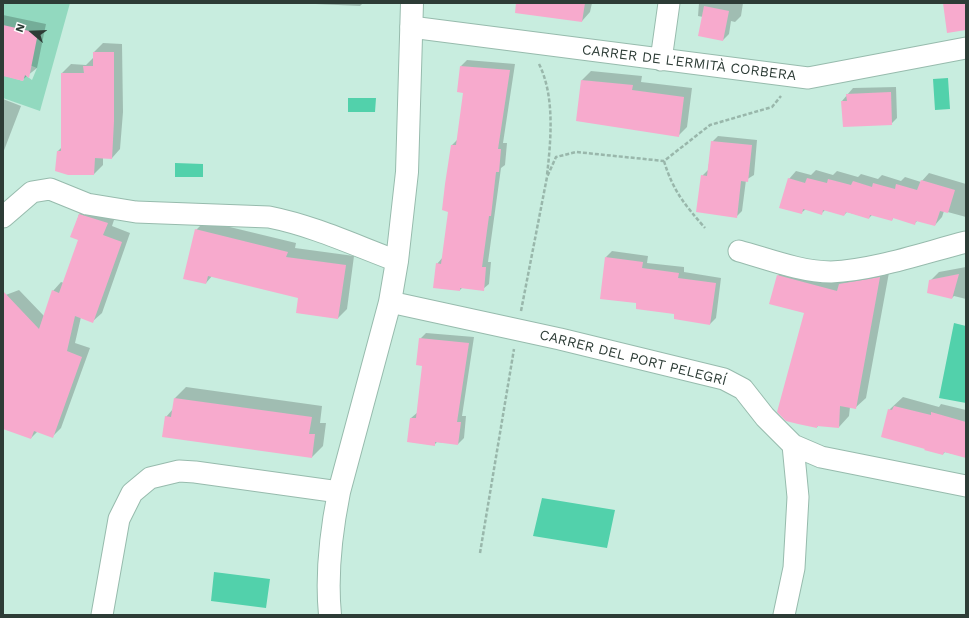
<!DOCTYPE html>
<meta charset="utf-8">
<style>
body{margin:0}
#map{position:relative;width:969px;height:618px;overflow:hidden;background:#c8eddf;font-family:"Work Sans",sans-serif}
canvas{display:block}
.frame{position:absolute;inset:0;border:4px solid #2d3c36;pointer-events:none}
.north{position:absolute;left:12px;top:12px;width:40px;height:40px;-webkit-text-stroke:3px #fff;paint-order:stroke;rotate:289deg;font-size:11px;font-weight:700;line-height:16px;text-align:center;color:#2d3c36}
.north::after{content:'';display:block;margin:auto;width:14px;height:18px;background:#2d3c36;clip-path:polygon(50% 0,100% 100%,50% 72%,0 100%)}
</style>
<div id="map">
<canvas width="969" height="618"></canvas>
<div class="frame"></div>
<div class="north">N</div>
</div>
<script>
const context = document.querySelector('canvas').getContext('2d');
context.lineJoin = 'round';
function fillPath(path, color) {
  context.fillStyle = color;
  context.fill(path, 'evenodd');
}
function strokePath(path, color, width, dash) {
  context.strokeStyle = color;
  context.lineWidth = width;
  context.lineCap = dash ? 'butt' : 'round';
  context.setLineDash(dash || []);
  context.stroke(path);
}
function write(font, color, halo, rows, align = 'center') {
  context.font = font + ' "Work Sans",sans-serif';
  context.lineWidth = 3;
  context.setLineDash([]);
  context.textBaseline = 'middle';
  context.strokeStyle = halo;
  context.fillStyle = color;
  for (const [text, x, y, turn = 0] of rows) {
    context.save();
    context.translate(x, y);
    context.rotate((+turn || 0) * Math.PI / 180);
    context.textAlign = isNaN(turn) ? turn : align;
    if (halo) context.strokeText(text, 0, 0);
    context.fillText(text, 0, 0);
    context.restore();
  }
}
fillPath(new Path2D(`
 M3,3H70L40,111L3,98V75L23,81L25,75L32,80L37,68L27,64L3,25Z`), '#92d9bf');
fillPath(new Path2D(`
 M948,78L950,109L935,110L933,79Z
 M348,98H376L375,112H348Z
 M175,163L203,164V177H175Z
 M954,323L966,326V403L939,398Z
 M542,498L615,510L607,548L533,536Z
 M214,572L270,579L266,608L211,601Z`), '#52d1ab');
fillPath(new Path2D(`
 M293,3H363L360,6Z
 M547,3H592L590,12L582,21Z
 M699,3H743L741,16L735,22L731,21L729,34L723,40L703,17L698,16Z
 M3,15L46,24L37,68L22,80L3,74Z
 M103,43L122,44L123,112L120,149L112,158L103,157V165L94,174L58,151L62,147V73L71,64L86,65L93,58L94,52Z
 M467,60L515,64L503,143H507L505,165L501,168L488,262H491L489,284L483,289L463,287L460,290L437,264L443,257L449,211L452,145L458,139L464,92L458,91L461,66Z
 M591,71L642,76L641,82L692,88L687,127L678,136L577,120L582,80Z
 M896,87L897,118L891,124L842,101L853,88Z
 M3,99L21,106L3,153Z
 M718,136L757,140L754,175L746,180L742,211L736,217L702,176L708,170L712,142Z
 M816,170L833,175L837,171L858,177L861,174L878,179L882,175L901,181L905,177L921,182L929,173L966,184V217L944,211L942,217L935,225L918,220L915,223L894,217L892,220L873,214L869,218L847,212L844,215L825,210L821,214L806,209L801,213L789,179L796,171L811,175Z
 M88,205L116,214L112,226L130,233L102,313L93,321L81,317L75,343L90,348L61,428L52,437L38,431L31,438L3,365V296L19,290L44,316L53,291L61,282L64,283L79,239L72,237L79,214Z
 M205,221L296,243L295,248L354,256L347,309L338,318L299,297L212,276L206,283L196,230Z
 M612,251L648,256L647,263L684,267V272L721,278L716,318L710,324L637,302L606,257Z
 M788,265L890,267L866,398L855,408L850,407L849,416L839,427L819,425L817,427L805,312L778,275Z
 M966,267V299L954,296L952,298L930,281L939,272Z
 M426,333L474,337L462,416H466L464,438L458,444L437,442L434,445L411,418L418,412L423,365L420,339Z
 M186,387L322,406L320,423H326L323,446L312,457L166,417L173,409L175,398Z
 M903,397L939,407L941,404L966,410V457L945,452L943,454L926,448L889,410Z`), '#0003');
fillPath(new Path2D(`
 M516,3H585L582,22L515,13Z
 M943,3H966V30L947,33Z
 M704,6L729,11L723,41L698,36Z
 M3,25L38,33L29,78L25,75L23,81L3,76Z
 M93,52H114V121L112,159L95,158L94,175H68L55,171L57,151H61V73H84L83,66H93Z
 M460,66L510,70L498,149H501L499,172H496L491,216H489L482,267H486L484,291L460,288V291L433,288L436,263L441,264L448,212L442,210L445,184L451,145H456L463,93L457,92Z
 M581,80L633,85L632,90L684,97L679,137L576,121Z
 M891,92L892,125L843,127L841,101H847L846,94Z
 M711,141L752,145L748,182L741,181L737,218L696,212L701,175L707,176Z
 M788,178L805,183L807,178L827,183L828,179L851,185L853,181L872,187L873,183L895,189L896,184L917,190L921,180L955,190L948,213L940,211L935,226L916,221L915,225L893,218L892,221L870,215L869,219L846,212L844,216L823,210L822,215L803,209L802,214L779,208Z
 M79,214L108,223L103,235L122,242L93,323L75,316L67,351L82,357L53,438L34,431L31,439L3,429V291L39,329L52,290L59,293L78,240L70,237Z
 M195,229L288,252L286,257L346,265L338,319L296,313L298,298L208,276L206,284L183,279Z
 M605,257L643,262L642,268L679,273L678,278L716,283L710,325L674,319V314L636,309V303L600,299Z
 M959,274L952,299L927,293L929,280Z
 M777,275L837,291L839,284L880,277L856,409L840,406L839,428L817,426V428L798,424L786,421L777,412L804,313L769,304Z
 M419,338L469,343L457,422H461L458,445L435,442V446L407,442L410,418H416L422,366L416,365Z
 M174,398L312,417L309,434H315L312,458L162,437L165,416L171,417Z
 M894,406L931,415V412L966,422V458L944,452L943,455L924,450L925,449L881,437L888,409L892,410Z`), '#f7aacd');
const minor = new Path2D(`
 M411,27L808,78L966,48
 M661,60L669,3
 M3,217L32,192L50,189L87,204L136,212L269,217C314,226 354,245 397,261
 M739,251C768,259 801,272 831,272C875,270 923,253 966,242
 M390,302L560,339L724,379L743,389L765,417L793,445L821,457L966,486
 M102,615L119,519L132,493L150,478L179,471L195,472L339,492
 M784,615L794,568L798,497L793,445`);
const tertiary = new Path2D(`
 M330,615C326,574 331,532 339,492L390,302L397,261L407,172L412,3`);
strokePath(minor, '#97bbad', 23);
strokePath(tertiary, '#97bbad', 24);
strokePath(new Path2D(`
 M539,64C555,96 551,140 547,175
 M664,161C673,191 685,205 705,228
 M521,311L547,177L556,157L576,152L664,161L710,125L772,107L781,96
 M480,553L514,349`), '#99b7ab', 2.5, [4, 2]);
strokePath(minor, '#fff', 21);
strokePath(tertiary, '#fff', 22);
write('14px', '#2d3c36', '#fff', [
 ["CARRER DE L'ERMITÀ CORBERA",689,63,7],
 ["CARRER DEL PORT PELEGRÍ",633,358,14]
]);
</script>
